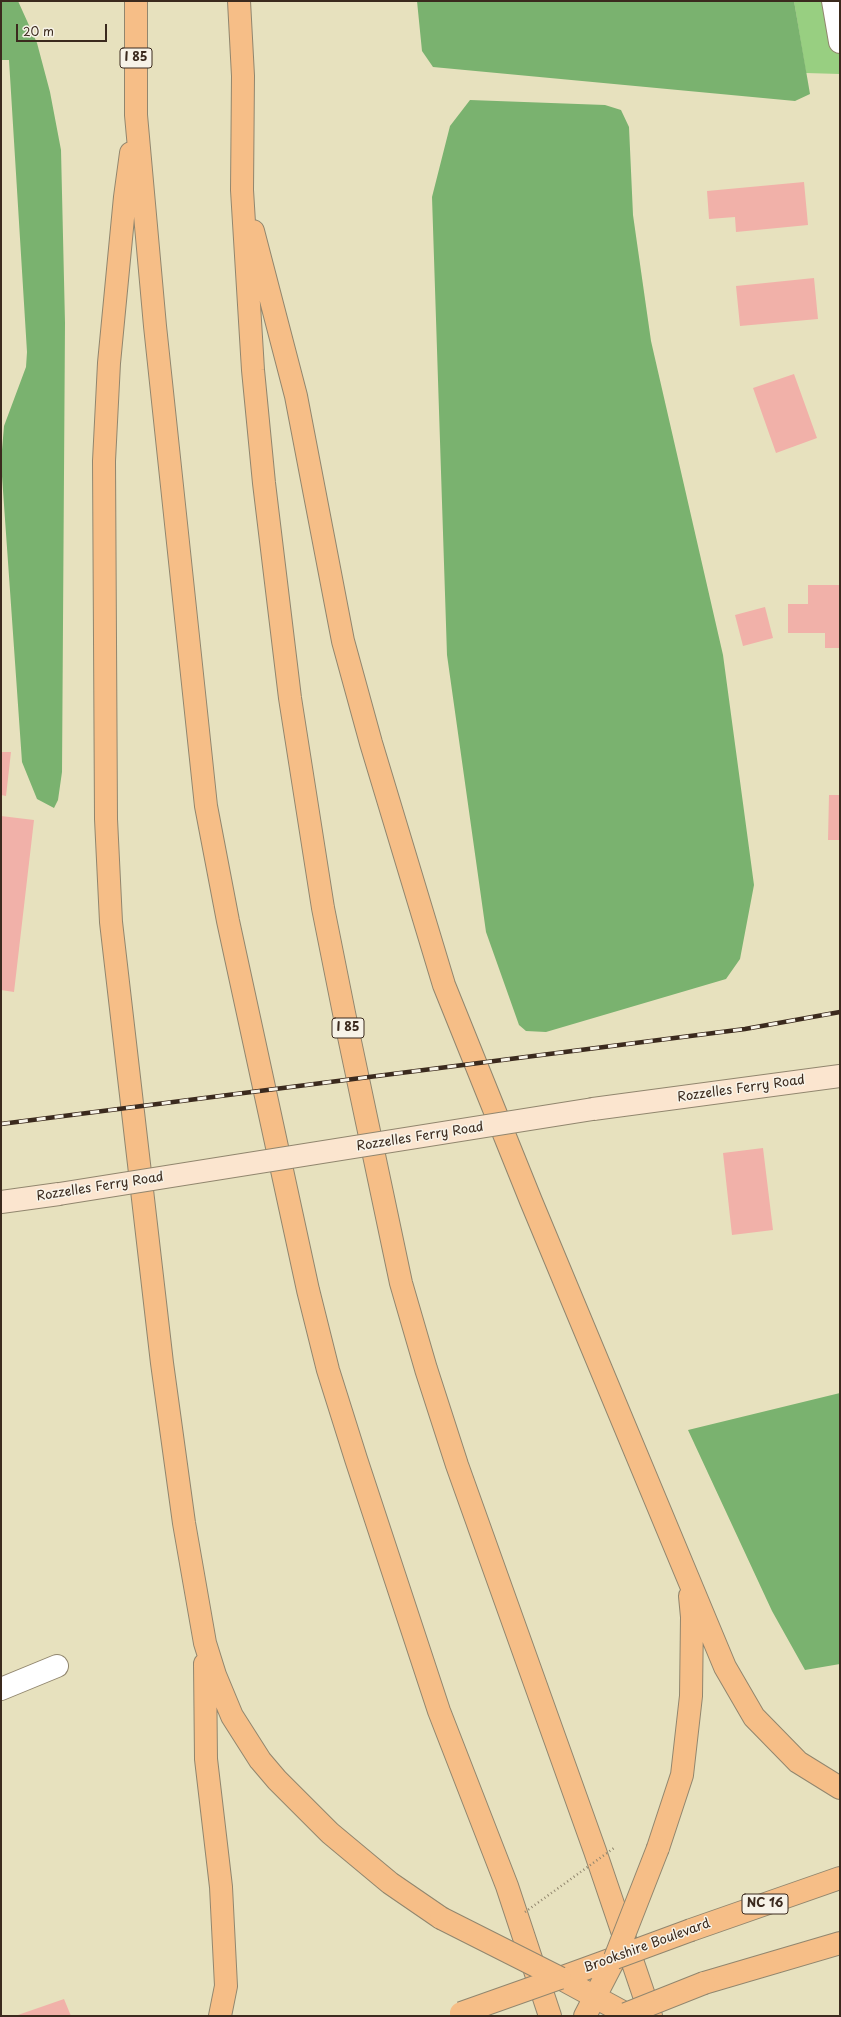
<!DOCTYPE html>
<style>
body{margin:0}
#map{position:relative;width:841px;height:2017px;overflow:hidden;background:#e7e1be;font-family:"Playpen Sans",sans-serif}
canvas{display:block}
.frame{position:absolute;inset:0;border:2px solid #3b2a1e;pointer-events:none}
.scale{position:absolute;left:16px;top:24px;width:91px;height:18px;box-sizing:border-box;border:2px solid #3b2a1e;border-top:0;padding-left:5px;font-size:12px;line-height:14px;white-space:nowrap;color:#3b2a1e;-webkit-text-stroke:3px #f7f3e8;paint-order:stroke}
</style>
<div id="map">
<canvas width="841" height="2017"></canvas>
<div class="frame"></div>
<div class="scale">20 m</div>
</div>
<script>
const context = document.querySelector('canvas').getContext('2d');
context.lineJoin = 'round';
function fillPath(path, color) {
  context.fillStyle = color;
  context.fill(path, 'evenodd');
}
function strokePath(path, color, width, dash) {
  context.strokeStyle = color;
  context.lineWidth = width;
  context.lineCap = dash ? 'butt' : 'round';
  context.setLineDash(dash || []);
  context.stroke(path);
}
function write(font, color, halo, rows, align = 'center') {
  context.font = font + ' "Playpen Sans",sans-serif';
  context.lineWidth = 3;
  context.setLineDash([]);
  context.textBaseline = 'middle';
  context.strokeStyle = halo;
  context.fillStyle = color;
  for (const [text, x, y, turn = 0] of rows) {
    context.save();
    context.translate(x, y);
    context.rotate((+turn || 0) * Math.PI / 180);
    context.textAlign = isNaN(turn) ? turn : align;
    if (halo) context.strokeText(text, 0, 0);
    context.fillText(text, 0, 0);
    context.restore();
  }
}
fillPath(new Path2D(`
 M794,1H840V74L806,73Z`), '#98cf81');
fillPath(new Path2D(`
 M1,1H18L37,43L50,92L61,150L65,323L62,772L58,800L54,808L37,799L22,762L1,462L4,426L26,367L27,352L9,60H1Z
 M417,1H794L810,94L795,101L433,67L422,51Z
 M470,100L605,105L621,110L629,127L633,215L651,341L723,655L754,885L740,959L726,979L546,1032L526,1031L519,1025L486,932L447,655L432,197L450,126Z
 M840,1393V1664L805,1670L772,1611L688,1430Z`), '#7ab26f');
fillPath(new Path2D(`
 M804,182L808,225L736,232L735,217L709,219L707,191Z
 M814,278L818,319L740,326L736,286Z
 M794,374L817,438L776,453L753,388Z
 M808,585H840V648H825V633H788V604H808Z
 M765,607L773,638L743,646L735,615Z
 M1,752H11L6,796L1,795Z
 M829,795H840V840H828Z
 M1,816L34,820L14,992L1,990Z
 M763,1148L773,1230L732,1235L723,1153Z
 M64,1999L71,2016H15Z`), '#f1b1a9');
const street = new Path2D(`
 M833,1L840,42
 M1,1689L57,1666`);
const secondary = new Path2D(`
 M593,1109L840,1076
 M1,1202L59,1194`);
const highway = new Path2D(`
 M136,1V115L155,326L206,806L228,921L308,1290L328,1370L356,1459L439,1711L507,1886L550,2016
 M239,1L243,76L242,190L253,370L264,483L290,698L323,908L344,1013L401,1283L426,1369L457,1465L595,1851L651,2016
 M131,153L125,197L109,363L104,461L106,819L111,922L162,1363L184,1523L205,1643L215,1675L232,1716L260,1760L277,1780L330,1833L390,1883L441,1918
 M253,231L296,396L343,641L371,743L444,985L531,1201L725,1667L754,1717L798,1762L840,1788
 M205,1664L206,1759L221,1887L226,1986L220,2016
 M658,1848L682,1775L691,1696L692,1617L690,1596
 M691,1930L840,1878
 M560,1978L630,2016
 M560,1978L615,1958
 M704,1983L840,1943
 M585,2016L615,1958`);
strokePath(street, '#91866e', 24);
strokePath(secondary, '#91866e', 24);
strokePath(highway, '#91866e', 24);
strokePath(street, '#fff', 22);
strokePath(secondary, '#fbe5cf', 22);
strokePath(highway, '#f6be87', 22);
const rail = new Path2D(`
 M1,1124L745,1029L840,1012`);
strokePath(rail, '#3b2a1e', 4.5);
strokePath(rail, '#f7f3e8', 3, [9]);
const secondaryBridge = new Path2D(`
 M59,1194L593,1109`);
const highwayBridge = new Path2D(`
 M441,1918L560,1978
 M615,1958L658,1848
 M615,1958L691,1930
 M461,2013L560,1978
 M626,2014L704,1983`);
strokePath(secondaryBridge, '#91866e', 24, []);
strokePath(highwayBridge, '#91866e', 24, []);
strokePath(new Path2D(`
 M525,1912L614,1848`), '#91866e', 2.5, [1, 3]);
strokePath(secondaryBridge, '#fbe5cf', 22);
strokePath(highwayBridge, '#f6be87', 22);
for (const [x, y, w] of [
 [136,58,32],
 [348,1028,32],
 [765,1904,46]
]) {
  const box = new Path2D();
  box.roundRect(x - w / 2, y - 10, w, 20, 3);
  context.fillStyle = '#f7f3e8';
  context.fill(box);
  strokePath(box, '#3b2a1e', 1);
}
write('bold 12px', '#3b2a1e', null, [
 ["I 85",136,58],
 ["I 85",348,1028],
 ["NC 16",765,1904]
]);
write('13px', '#3b2a1e', '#f7f3e8', [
 ["Rozzelles Ferry Road",741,1089,-8],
 ["Rozzelles Ferry Road",420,1137,-9],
 ["Rozzelles Ferry Road",100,1187,-9],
 ["Brookshire Boulevard",647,1946,-20]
]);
</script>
